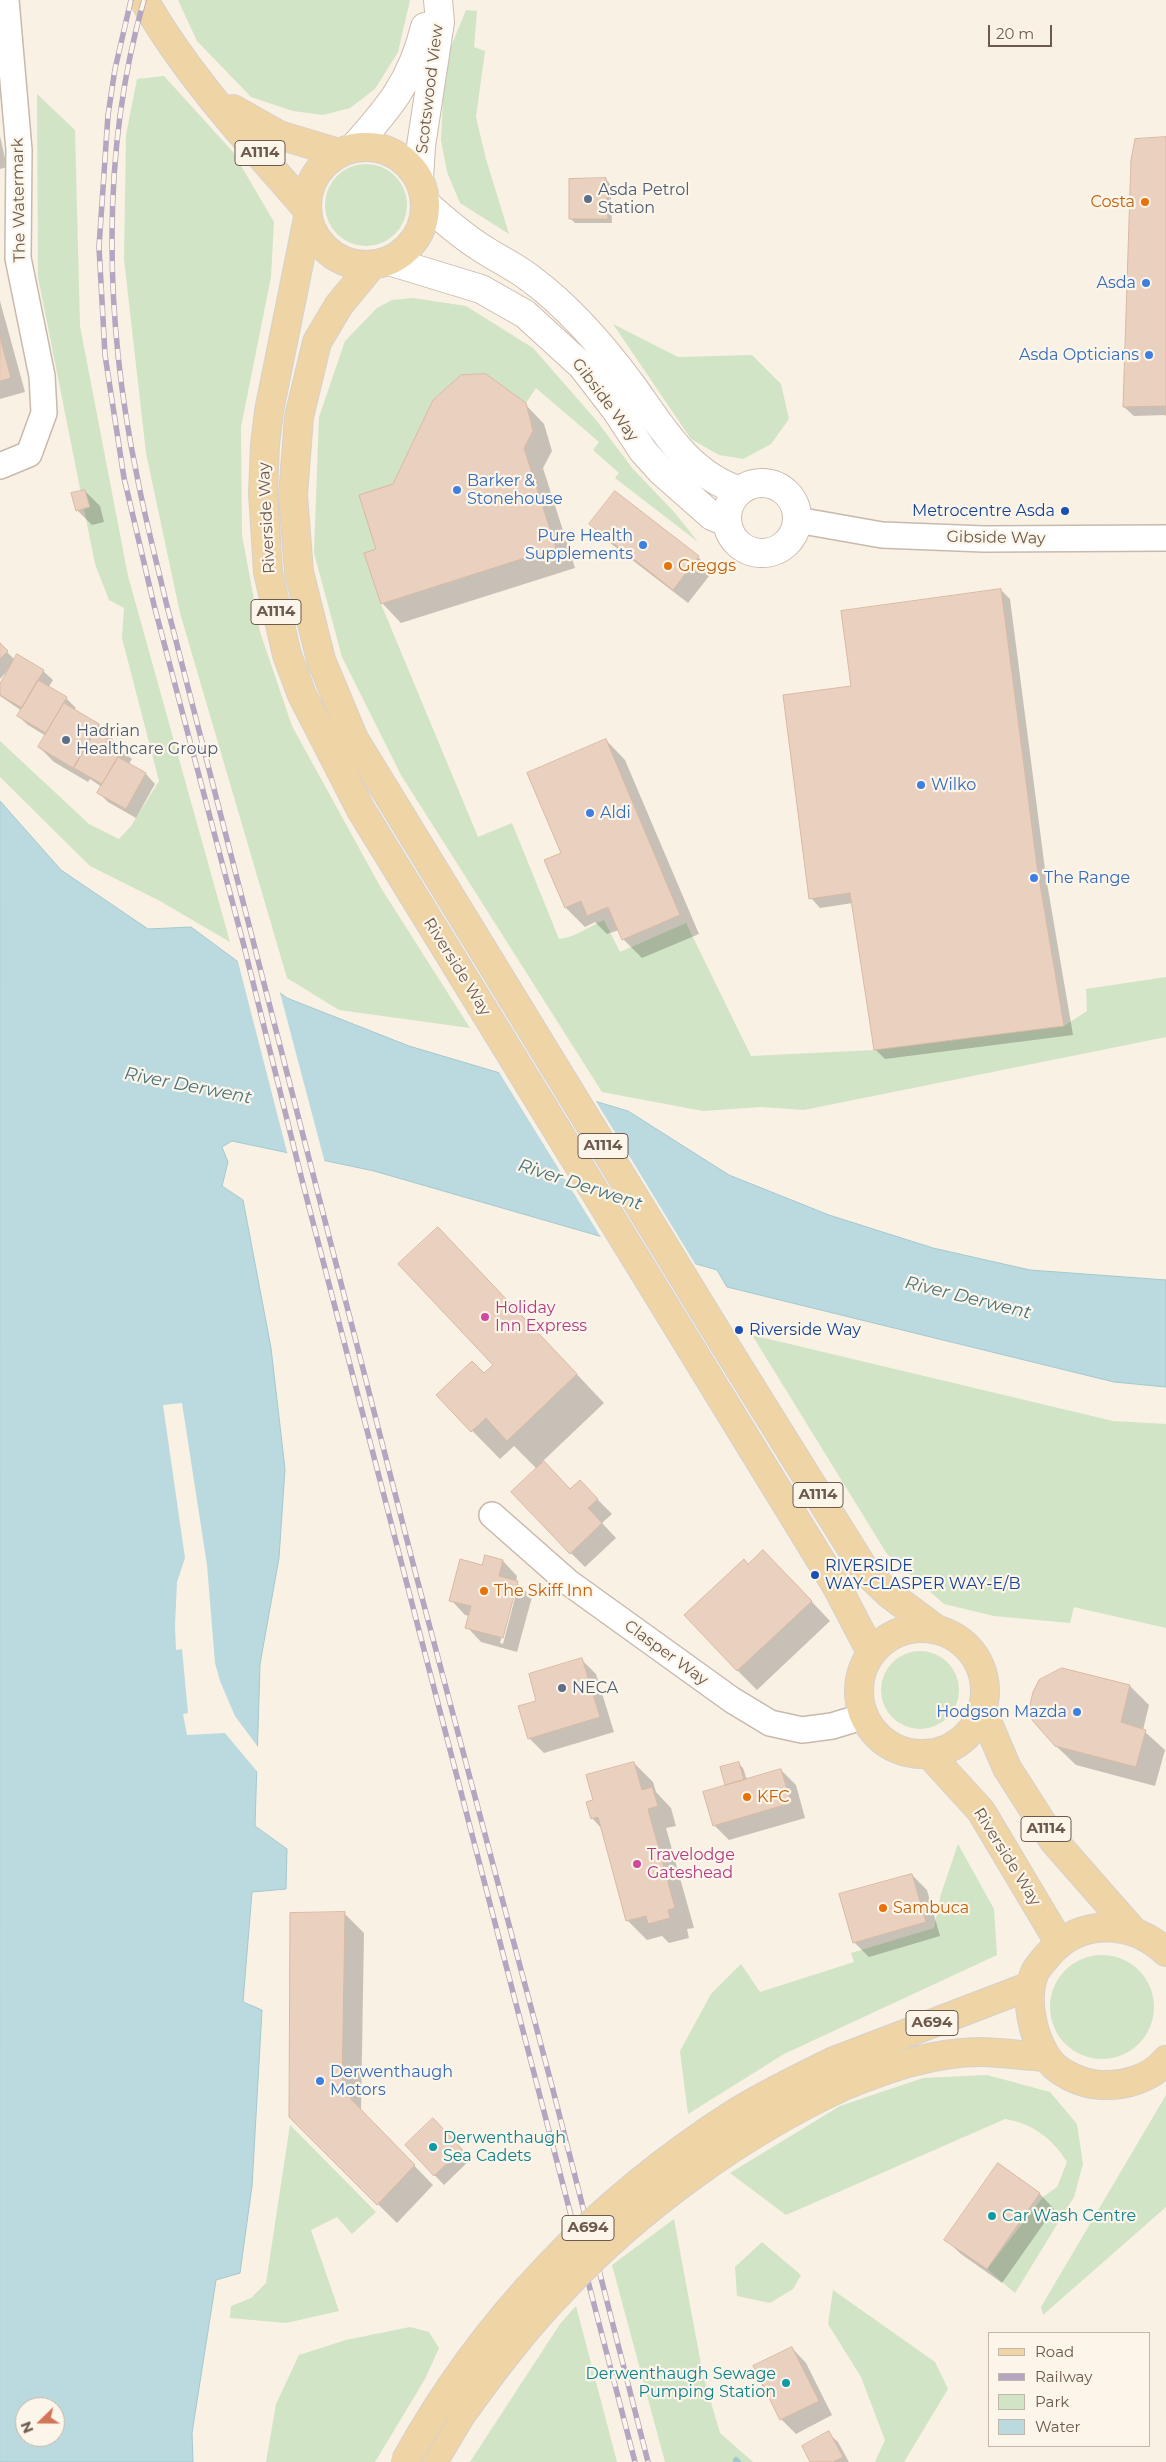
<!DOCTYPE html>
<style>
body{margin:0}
#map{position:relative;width:1166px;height:2462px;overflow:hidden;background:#f9f1e4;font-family:Montserrat,sans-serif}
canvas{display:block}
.legend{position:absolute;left:988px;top:2332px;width:162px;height:115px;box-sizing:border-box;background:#fcf5e9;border:1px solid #c3b7ab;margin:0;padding:6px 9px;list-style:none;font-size:15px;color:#6d594d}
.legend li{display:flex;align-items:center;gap:10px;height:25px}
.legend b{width:25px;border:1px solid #c3b7ab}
.north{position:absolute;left:15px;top:2397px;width:50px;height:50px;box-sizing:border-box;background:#fcf5e9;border:1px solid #c3b7ab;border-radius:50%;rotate:248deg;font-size:14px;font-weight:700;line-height:20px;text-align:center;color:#6d594d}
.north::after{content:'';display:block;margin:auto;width:18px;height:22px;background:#d27559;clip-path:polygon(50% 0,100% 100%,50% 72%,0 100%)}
.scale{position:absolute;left:988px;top:25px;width:64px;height:22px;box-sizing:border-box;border:2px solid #6d594d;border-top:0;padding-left:6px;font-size:15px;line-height:18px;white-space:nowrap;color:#6d594d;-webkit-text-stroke:4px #fcf5e9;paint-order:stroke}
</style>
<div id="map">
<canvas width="1166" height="2462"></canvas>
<ul class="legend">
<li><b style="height:6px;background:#efd4a5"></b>Road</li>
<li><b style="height:6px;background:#b4a5c0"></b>Railway</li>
<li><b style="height:14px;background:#d1e4c5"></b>Park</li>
<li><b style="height:14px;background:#bbdadf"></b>Water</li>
</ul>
<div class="north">N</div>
<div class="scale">20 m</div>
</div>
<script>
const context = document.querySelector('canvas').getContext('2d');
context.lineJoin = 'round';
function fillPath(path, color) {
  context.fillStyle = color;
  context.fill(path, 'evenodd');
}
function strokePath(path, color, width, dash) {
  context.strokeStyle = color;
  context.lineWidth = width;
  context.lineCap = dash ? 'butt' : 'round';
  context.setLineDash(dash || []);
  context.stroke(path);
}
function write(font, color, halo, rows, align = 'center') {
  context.font = font + ' Montserrat,sans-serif';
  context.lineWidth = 4.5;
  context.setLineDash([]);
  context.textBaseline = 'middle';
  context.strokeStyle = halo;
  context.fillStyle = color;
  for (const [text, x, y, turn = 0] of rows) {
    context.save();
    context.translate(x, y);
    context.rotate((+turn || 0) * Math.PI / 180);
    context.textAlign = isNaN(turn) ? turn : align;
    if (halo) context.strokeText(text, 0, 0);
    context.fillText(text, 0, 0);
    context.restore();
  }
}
fillPath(new Path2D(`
 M178,0H410L398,52L375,89L350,108L323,115L293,111L251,97L197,41Z
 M466,10L477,11L474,47L485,51L476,117L486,159L509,234L460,203L447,172L441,140L443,98L450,49Z
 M164,76L233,152L274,222L271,277L241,427L242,535L260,632L292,726L381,888L470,1028L339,1010L287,978L180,613L146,453L124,259L126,135L137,79Z
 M37,94L75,130L80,326L128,576L230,942L160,901L90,866L0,777V741L89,824L119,839L131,826L159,781L122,638L124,608L109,600L95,564L38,277Z
 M325 205a41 41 0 1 1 82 0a41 41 0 1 1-82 0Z
 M413,298L466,306L533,348L596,420L633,469L675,513L698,542L615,478L619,473L593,450L599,442L536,388L526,403L485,374L461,375L433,400L393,484L376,549L365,554L381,604L478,837L512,823L559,939C576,937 588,927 604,920L620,952L686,923L751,1056L874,1050L1064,1026L1087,1011L1086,989L1166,977V1037L804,1110L761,1107L703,1111L602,1092L401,775L342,657L314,553L319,417L345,341L377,308L392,300Z
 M613,324L678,357L752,355L781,384L789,419L771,444L743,459L719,455L691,439Z
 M752,1335L1113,1421L1166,1424V1628L1074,1607L1070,1623L994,1616L944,1604L887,1554Z
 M881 1690a39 39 0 1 1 78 0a39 39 0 1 1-78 0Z
 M958,1844L994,1909L997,1955L784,2054L688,2114L680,2051L711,1994L741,1964L760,1992L854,1962L851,1953L934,1928L941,1894Z
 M1050 2007a52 52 0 1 1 104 0a52 52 0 1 1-104 0Z
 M987,2075L1050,2092L1077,2124L1083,2164L1074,2197L1015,2293L987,2269L1043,2197L1057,2187L1067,2162C1053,2139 1032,2123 1005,2119L786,2215L730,2173L840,2106L923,2078Z
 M1166,2095V2207L1043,2315L1041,2307Z
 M290,2125L376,2212L352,2234L337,2217L311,2230L339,2311L286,2323L230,2318L231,2306L251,2298L266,2283Z
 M674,2219L703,2375L720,2433L753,2462H665L612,2265Z
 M762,2242L801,2275L793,2289L770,2303L737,2296L735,2267Z
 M833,2290L935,2362L948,2389L904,2462H875L885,2440L861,2377L828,2324Z
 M576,2306L617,2462H470L560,2324Z
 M410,2327L429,2332L439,2348L425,2379L375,2462H266L276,2404L299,2355L346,2340Z`), '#d1e4c5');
const water = new Path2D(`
 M0,801L61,870L148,929L191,927L287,998L409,1046L628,1111L729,1175L829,1215L933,1248L1030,1270L1166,1280V1387L1114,1382L727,1287L717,1270L374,1171L232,1141L222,1147L228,1162L222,1186L243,1200L271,1348L285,1469L279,1558L260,1664L255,1826L287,1849L286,1889L252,1892L243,2002L262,2010L252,2186L240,2273L216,2280L192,2433L193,2462H0ZM25,2407H55V2437H25Z`);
fillPath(water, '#bbdadf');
strokePath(water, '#a3c8cf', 1);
fillPath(new Path2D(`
 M237,958L279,989L325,1163L288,1156Z
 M497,1069L594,1098L697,1267L602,1239Z
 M182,1403L207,1565L215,1663L220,1681L235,1716L261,1751L260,1775L225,1733L187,1735L183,1714L188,1713L182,1649L176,1650L175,1626L177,1582L185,1558L163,1405Z`), '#f9f1e4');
fillPath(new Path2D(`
 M0,136L7,167L0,169Z
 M1166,139V415L1134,416L1124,407Z
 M606,179L610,184L612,223H575L571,219Z
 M0,301L25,392L0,399Z
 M525,404L544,424L552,451L543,468L575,568L401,623L382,603L378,550Z
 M85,491L100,506L104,522L92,525L77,510Z
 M591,524L698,557L713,571L688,603L605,539Z
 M1001,590L1010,599L1046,877L1073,1035L885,1059L875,1049L853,903L820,908L811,898L853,687Z
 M0,645L15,660L43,671L53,680L48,688L66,698L76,708L74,710L99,725L113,739L111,743L132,759L129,764L146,774L155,784L136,818L108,802L99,793L102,787L90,779L88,782L54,762L39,747L46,736L28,725L18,716L22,711L0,696V687L8,670L0,679Z
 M606,740L625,760L699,934L642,958L623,939L619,930L607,934L595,922L585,927L566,908L562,854Z
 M465,1256L604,1403L543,1461L571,1490L594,1496L612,1514L602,1523L616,1538L585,1567L571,1553L537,1469L514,1446L500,1459L437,1395L484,1375L495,1365Z
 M503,1561L517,1576L516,1582L532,1597L517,1652L481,1642L467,1627L470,1616L465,1615L451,1600L483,1566ZM514,1590H517L503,1644L500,1643Z
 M748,1565L782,1570L830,1621L757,1690L737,1670Z
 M582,1660L596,1674L614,1732L544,1753L529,1738Z
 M1062,1669L1130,1686L1149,1705L1143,1730L1165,1750L1155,1786L1076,1765L1056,1746Z
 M634,1763L653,1782L656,1792L671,1808L676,1826L666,1828L694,1928L687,1929L689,1938L669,1943L662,1936L647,1940L628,1921L602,1829L592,1818L595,1801Z
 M738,1763L743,1768L747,1780L781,1770L796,1785L805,1818L729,1840L714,1825L726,1785Z
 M912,1875L927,1890L940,1936L869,1957L854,1942Z
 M344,1913L364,1933L361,2111L433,2185L397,2223L290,2117Z
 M433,2120L471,2159L444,2185L406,2145Z
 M998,2165L1040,2194L1054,2209L1002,2283L961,2254L946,2240Z
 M792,2348L806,2363L832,2415L796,2434L781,2419Z
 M828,2433L838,2442L849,2462H812Z`), '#0003');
strokePath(new Path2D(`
 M736,2460L738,2462`), '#a3c8cf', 6);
const building = new Path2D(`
 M1166,137V416V406L1123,407L1131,160L1135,139Z
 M606,178L608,219H569V179Z
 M0,337L11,378L0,381Z
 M486,374L526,403L533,431L524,448L556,548L381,604L364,553L376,549L359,495L393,484L433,400L461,375Z
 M85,490L90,507L76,511L71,493Z
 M615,491L699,556L673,590L589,524Z
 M1001,589L1037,866L1064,1026L874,1050L850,893L809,899L783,695L851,686L841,611Z
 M0,643L8,651L0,659Z
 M17,654L44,670L22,708L0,695V684Z
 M38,680L67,697L46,733L17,716Z
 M64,703L99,724L73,768L38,747Z
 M95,732L123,749L102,784L74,768Z
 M606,739L680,915L622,940L608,907L587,916L581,901L565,908L544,860L561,853L527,773Z
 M118,757L146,773L126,809L97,793Z
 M438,1227L577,1374L507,1441L486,1418L471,1432L436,1395L472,1361L484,1373L493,1365L398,1264Z
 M544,1461L570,1489L580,1480L598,1499L588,1508L602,1523L570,1554L511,1492Z
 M763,1550L812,1601L737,1671L684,1615L744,1559L748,1564Z
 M485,1555L503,1560L499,1576L518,1581L503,1638L465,1628L471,1606L449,1601L460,1559L482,1565Z
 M582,1658L600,1717L528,1739L518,1706L536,1701L529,1674Z
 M1062,1668L1130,1685L1121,1722L1146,1730L1136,1767L1055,1746L1032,1720L1030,1705L1033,1692L1039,1680Z
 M634,1762L642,1790L652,1787L658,1806L648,1809L675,1908L668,1910L670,1918L648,1924L646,1916L626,1921L598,1817L591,1819L586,1802L593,1800L586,1775Z
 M739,1762L744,1780L725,1785L720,1767Z
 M781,1769L791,1803L713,1826L703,1792Z
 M912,1874L926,1922L853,1943L839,1894Z
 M345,1912L342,2090L415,2165L377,2205L289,2117L290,1913Z
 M433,2118L462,2149L434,2176L405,2145Z
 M998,2163L1040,2193L987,2269L944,2240Z
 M792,2347L819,2401L780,2420L753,2366Z
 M829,2431L843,2457L833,2462H810L802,2446Z`);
fillPath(building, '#ead1bf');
strokePath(building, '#dab8a2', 1);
const street = new Path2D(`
 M0,466L29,454L44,413L42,376L18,258L19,150L6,0
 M797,520L882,535L984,539L1166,538
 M492,1515L568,1582L732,1700L770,1723L802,1730L832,1726L865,1716`);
const secondary = new Path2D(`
 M353,148C389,108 412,81 425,27
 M419,179L421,146L440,22L438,0
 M426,204C444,220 462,236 483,249C498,259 516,267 531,279C569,307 605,349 633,387C663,429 688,474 740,491
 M389,261L481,289L525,314L582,366L616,410L643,451L661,471L712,516L727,522
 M727 518a35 35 0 1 1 70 0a35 35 0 1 1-70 0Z`);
const primary = new Path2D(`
 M144,0C187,76 250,143 307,209
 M233,109L279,135L339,153
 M307 206a59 59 0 1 1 118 0a59 59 0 1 1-118 0Z
 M308,218L269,411L265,445L263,493L268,572L287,655L302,695L361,810L837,1587L871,1652
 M372,265L339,305L317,342L299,417L293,495L299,572L321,660L354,739L723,1342L866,1572L889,1594L936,1629
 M859 1691a63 63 0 1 1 126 0a63 63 0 1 1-126 0Z
 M983,1712L1007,1768L1053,1840L1132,1930
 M929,1754L981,1811L1059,1942
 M1166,1952C1132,1920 1080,1918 1049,1954C1044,1960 1038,1966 1035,1972C1024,1997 1032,2034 1046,2056C1056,2073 1082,2084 1101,2085C1124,2086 1151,2079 1166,2060
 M834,2061L1030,1986
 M846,2085C889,2068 933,2052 980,2052C1002,2052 1024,2056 1046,2057
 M433,2462L461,2415`);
strokePath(street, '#c8b9ac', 28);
strokePath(secondary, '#cdbbad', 30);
strokePath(primary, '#d6d1cd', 30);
strokePath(street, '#fff', 25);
strokePath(secondary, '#fff', 28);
strokePath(primary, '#efd4a5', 28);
const rail = new Path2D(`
 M131,0L115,69L108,115L99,247L105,355L124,478L154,605L244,946L302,1180L635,2462
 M144,0C100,153 105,322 137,476C145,518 156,560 166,602L416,1575L553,2090L648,2462`);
strokePath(rail, '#b4a5c0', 5.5);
strokePath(rail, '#fcf5e9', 4, [11]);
const primaryBridge = new Path2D(`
 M461,2415C492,2372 524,2329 561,2291C638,2208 744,2132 846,2085
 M405,2462C483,2319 600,2199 737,2112C768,2093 801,2077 834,2061`);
strokePath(primaryBridge, '#d6d1cd', 30, []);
strokePath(primaryBridge, '#efd4a5', 28);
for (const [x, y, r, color] of [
 [588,199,5,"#5c6f8a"],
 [1145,202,5,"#e8710a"],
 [1146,283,5,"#3f7fe0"],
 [1149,355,5,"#3f7fe0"],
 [457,490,5,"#3f7fe0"],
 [1065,511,5,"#1a4fb4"],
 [643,545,5,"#3f7fe0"],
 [668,566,5,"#e8710a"],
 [66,740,5,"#5c6f8a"],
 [921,785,5,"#3f7fe0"],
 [590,813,5,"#3f7fe0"],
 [1034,878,5,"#3f7fe0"],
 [485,1317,5,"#d1479c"],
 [739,1330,5,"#1a4fb4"],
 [815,1575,5,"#1a4fb4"],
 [484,1591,5,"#e8710a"],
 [562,1688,5,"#5c6f8a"],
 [1077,1712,5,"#3f7fe0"],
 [747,1797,5,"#e8710a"],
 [637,1864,5,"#d1479c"],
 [883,1908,5,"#e8710a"],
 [320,2081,5,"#3f7fe0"],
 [433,2147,5,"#0f9aa8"],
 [992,2216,5,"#0f9aa8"],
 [786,2383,5,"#0f9aa8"]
]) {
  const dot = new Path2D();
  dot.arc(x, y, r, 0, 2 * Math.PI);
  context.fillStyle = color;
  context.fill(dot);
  strokePath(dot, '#fcf5e9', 2);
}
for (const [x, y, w] of [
 [260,153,50],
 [276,612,50],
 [603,1146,50],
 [818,1495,50],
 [1046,1829,50],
 [932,2023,52],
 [588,2228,52]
]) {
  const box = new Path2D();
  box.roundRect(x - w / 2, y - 12.5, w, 25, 4);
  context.fillStyle = '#fcf5e9';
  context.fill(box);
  strokePath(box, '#6d594d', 1);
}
write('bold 15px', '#6d594d', null, [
 ["A1114",260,153],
 ["A1114",276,612],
 ["A1114",603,1146],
 ["A1114",818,1495],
 ["A1114",1046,1829],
 ["A694",932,2023],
 ["A694",588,2228]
]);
write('16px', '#6d594d', '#fcf5e9', [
 ["Scotswood View",430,89,-83],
 ["The Watermark",19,200,-91],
 ["Gibside Way",605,400,53],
 ["Riverside Way",267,518,-93],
 ["Gibside Way",996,538,1],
 ["Riverside Way",457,967,58],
 ["Clasper Way",666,1653,36],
 ["Riverside Way",1007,1857,58]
]);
write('16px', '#4e5e75', '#fcf5e9', [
 ["Asda Petrol",598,190],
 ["Station",598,208],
 ["Hadrian",76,731],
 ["Healthcare Group",76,749],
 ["NECA",572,1688]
], 'left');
write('16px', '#c56008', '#fcf5e9', [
 ["Costa",1135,202,"right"],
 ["Greggs",678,566],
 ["The Skiff Inn",494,1591],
 ["KFC",757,1797],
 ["Sambuca",893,1908]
], 'left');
write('16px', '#366cbe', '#fcf5e9', [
 ["Asda",1136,283,"right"],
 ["Asda Opticians",1139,355,"right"],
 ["Barker &",467,481],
 ["Stonehouse",467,499],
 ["Pure Health",633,536,"right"],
 ["Supplements",633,554,"right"],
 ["Wilko",931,785],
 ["Aldi",600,813],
 ["The Range",1044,878],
 ["Hodgson Mazda",1067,1712,"right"],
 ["Derwenthaugh",330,2072],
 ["Motors",330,2090]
], 'left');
write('16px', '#164399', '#fcf5e9', [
 ["Metrocentre Asda",1055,511,"right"],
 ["Riverside Way",749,1330],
 ["RIVERSIDE",825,1566],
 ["WAY-CLASPER WAY-E/B",825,1584]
], 'left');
write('16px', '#b23c85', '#fcf5e9', [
 ["Holiday",495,1308],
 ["Inn Express",495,1326],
 ["Travelodge",647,1855],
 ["Gateshead",647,1873]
], 'left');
write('16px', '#0d838f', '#fcf5e9', [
 ["Derwenthaugh",443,2138],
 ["Sea Cadets",443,2156],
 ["Car Wash Centre",1002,2216],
 ["Derwenthaugh Sewage",776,2374,"right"],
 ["Pumping Station",776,2392,"right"]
], 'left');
write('italic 18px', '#4a747e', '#fcf5e9', [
 ["River Derwent",188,1086,11],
 ["River Derwent",580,1185,18],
 ["River Derwent",968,1298,14]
]);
</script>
